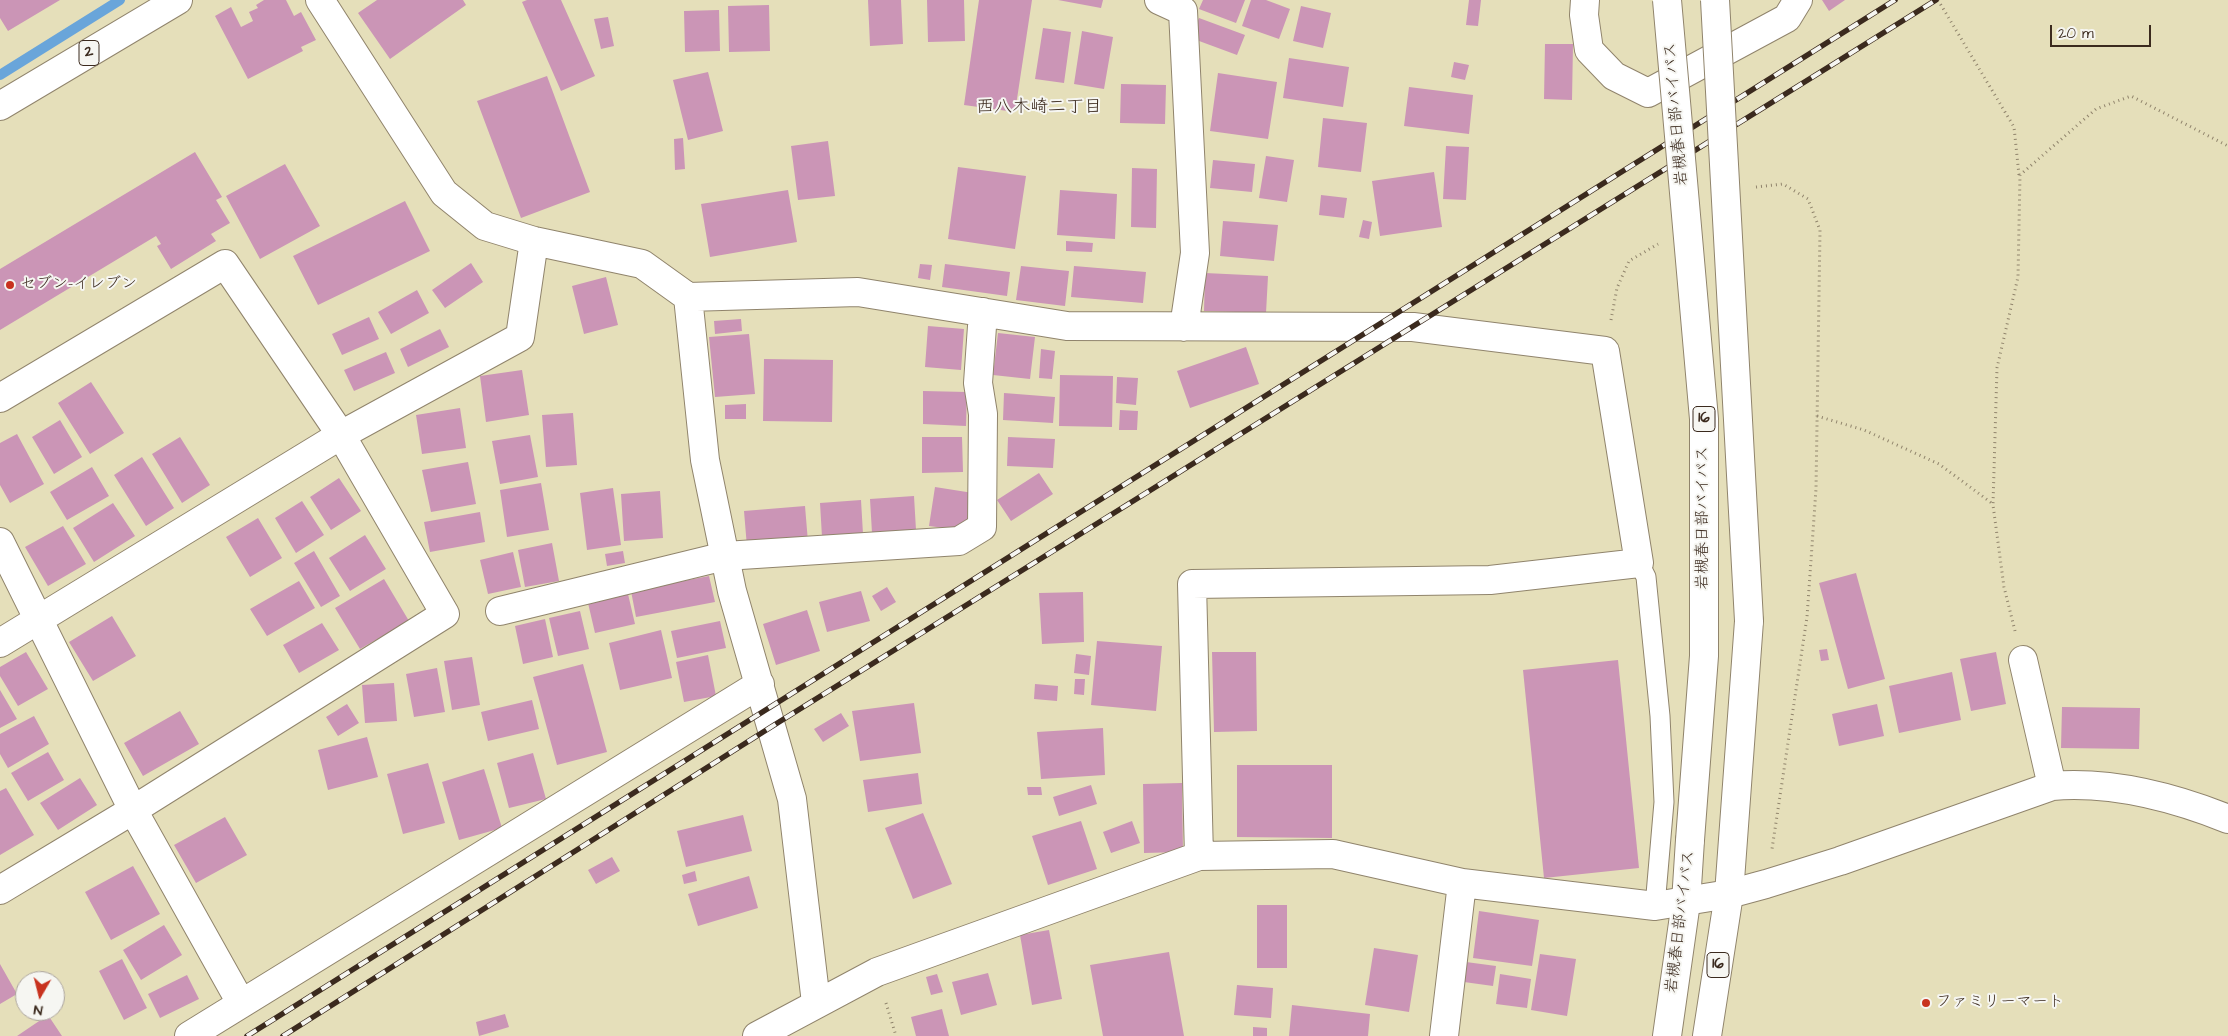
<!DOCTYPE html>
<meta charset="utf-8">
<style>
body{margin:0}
#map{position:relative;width:2228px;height:1036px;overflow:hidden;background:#e5dfba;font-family:"Architects Daughter",sans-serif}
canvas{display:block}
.north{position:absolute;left:15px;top:971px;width:50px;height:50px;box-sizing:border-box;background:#f6f6f2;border:1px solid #aba49d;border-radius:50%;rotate:188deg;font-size:14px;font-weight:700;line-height:20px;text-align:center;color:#3b2a1e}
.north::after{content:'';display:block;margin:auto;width:18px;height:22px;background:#c8321e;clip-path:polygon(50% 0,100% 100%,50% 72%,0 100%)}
.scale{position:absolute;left:2050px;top:25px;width:101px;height:22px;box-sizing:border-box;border:2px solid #3b2a1e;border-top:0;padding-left:6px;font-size:15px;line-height:18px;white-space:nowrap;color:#3b2a1e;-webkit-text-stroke:4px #f6f6f2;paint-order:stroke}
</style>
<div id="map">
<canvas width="2228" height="1036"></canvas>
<div class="north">N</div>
<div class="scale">20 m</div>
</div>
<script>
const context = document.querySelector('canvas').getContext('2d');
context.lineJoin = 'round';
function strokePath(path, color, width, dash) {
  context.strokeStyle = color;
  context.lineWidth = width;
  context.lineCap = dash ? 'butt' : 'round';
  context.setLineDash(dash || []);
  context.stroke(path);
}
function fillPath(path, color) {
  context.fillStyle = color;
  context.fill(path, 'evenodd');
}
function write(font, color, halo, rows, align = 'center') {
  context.font = font + ' "Architects Daughter","Klee One",sans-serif';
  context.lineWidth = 4;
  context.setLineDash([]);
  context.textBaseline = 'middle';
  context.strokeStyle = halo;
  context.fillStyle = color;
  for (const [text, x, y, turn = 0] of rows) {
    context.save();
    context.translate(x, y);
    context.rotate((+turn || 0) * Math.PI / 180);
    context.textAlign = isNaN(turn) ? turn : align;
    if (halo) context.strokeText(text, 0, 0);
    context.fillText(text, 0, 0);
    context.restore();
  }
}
strokePath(new Path2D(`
 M0,75L120,0`), '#69a5da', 10);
fillPath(new Path2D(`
 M0,0H60L8,31L0,18Z
 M264,0H286L294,16L301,12L316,40L301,47L303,51L248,79L215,16L231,7L241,27L253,21L249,12L258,8L256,5Z
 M377,0H463L466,5L390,59L358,13Z
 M527,0H561L595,76L561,91L522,2Z
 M868,0H901L903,44L870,46Z
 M927,0H964L965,41L928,42Z
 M979,0H1032L1015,112L964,105Z
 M1058,0H1103L1101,8Z
 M1203,0H1245L1236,23L1199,9Z
 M1251,0H1266L1290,9L1279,39L1242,26Z
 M1469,0H1481L1478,26L1466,25Z
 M1822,0H1845L1829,11Z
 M769,5L770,51L729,52L728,6Z
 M1301,6L1331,13L1323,48L1293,41Z
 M719,10L720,51L685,52L684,11Z
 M608,17L614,46L601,49L594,19Z
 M1199,18L1245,35L1237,55L1191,38Z
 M1043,28L1071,32L1064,83L1035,79Z
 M1082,31L1113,37L1104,89L1074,84Z
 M1545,44H1573L1572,100L1544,99Z
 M1289,58L1349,67L1343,107L1283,98Z
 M1454,62L1469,65L1465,80L1451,77Z
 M708,72L723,131L688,140L673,80Z
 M1218,73L1277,82L1268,139L1210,131Z
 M547,76L590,192L521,218L477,101Z
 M1121,84L1166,85L1165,124L1120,123Z
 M1409,87L1473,95L1469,134L1404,126Z
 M1323,118L1367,123L1361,172L1318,167Z
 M683,138L685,169L675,170L674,139Z
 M828,141L835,196L798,200L791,146Z
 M1446,146L1469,147L1466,200L1443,199Z
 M195,152L222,197L216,200L230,223L211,234L216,241L171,269L157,246L161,244L156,236L0,330V269Z
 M1266,156L1294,160L1287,202L1259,198Z
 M1213,160L1255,164L1252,192L1210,188Z
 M285,164L320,226L260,259L226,196Z
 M958,167L1026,176L1015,249L948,239Z
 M1132,168L1157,169L1156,228L1131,227Z
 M1434,172L1442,227L1380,236L1372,181Z
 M788,190L797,242L710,257L701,204Z
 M1060,190L1117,194L1115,239L1057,235Z
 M1321,195L1347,198L1344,218L1319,215Z
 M405,201L430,251L318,305L293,256Z
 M1363,220L1372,222L1369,239L1359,237Z
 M1223,221L1278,225L1274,261L1220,256Z
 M1066,241L1093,243L1092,252L1066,251Z
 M471,263L483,282L445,308L432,290Z
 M920,264L932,265L930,280L918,278Z
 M945,264L1010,272L1007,296L942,287Z
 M1021,266L1069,271L1065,306L1016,300Z
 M1074,266L1146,272L1143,303L1071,297Z
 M1205,273L1268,276L1266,313L1204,311Z
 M606,277L618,325L584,334L572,286Z
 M417,290L429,313L391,334L378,312Z
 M369,317L379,339L342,355L332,334Z
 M741,319L742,331L715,334L714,321Z
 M928,326L964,329L961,370L925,367Z
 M440,329L449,347L408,367L400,349Z
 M998,333L1035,337L1030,379L993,375Z
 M749,334L755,394L715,397L709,337Z
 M1246,347L1259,384L1190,408L1177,371Z
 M1041,349L1055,351L1052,379L1039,378Z
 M386,352L395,373L354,391L344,370Z
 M764,359L833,360L832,422L763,421Z
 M522,370L529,415L486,422L480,376Z
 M1060,375L1113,376L1112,427L1059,426Z
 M1117,377L1138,378L1136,405L1116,403Z
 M91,382L124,433L90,454L58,403Z
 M923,391L967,392L966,426L923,424Z
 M1004,393L1055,397L1053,423L1003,420Z
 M746,404V419H725V405Z
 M460,408L466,448L422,454L416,415Z
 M1120,410L1138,411L1137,430H1119Z
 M573,413L577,465L546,467L542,415Z
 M60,420L82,457L54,474L32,437Z
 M17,434L44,484L10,503L0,485V443Z
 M530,435L538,477L500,484L492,441Z
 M180,437L210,485L182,503L152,454Z
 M922,437H962L963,472L922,473Z
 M1008,437L1055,439L1053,468L1007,466Z
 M142,457L174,508L146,526L114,475Z
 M468,462L476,504L431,512L422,470Z
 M92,467L109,496L67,520L50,492Z
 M1039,473L1053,494L1011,521L997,500Z
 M339,478L361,511L331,530L310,497Z
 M541,483L549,530L507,537L500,490Z
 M935,487L973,493L967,531L929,526Z
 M613,488L621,545L587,550L580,493Z
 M660,491L663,538L624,541L621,494Z
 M914,496L916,530L872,533L870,499Z
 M861,500L863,534L822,537L820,503Z
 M302,501L324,535L296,553L275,518Z
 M113,503L135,536L94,562L73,528Z
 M805,506L808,542L747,547L744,511Z
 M480,512L485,542L430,552L424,522Z
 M258,518L282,558L250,577L226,537Z
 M63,526L86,564L48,586L25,547Z
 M365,535L386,569L350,591L329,558Z
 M552,543L559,581L525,587L518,550Z
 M314,551L340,596L321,607L294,563Z
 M623,551L625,563L607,566L605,554Z
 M513,552L521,587L488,594L480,560Z
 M1856,573L1885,679L1848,689L1819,583Z
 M709,576L715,602L636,617L631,591Z
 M384,579L409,621L360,649L335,608Z
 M299,581L315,608L267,636L250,609Z
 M887,587L896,602L881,611L872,596Z
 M861,591L870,621L827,632L819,602Z
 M1083,592L1084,642L1042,644L1039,593Z
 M628,594L635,624L595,633L588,603Z
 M807,610L820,651L776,665L763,624Z
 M580,611L589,649L558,656L549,618Z
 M112,616L136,656L93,681L69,642Z
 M545,619L553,657L523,664L515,626Z
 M720,621L726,648L677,658L671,631Z
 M322,623L339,650L299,673L283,645Z
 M661,630L672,678L620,690L609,643Z
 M1097,641L1162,646L1156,711L1091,705Z
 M1827,649L1829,660L1821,661L1819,650Z
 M26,652L48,689L18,706L0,676V667Z
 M1212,652H1256L1257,731L1214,732Z
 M1996,652L2006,704L1971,711L1960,659Z
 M1076,654L1091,656L1089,675L1074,673Z
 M708,655L716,696L684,702L676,662Z
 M472,657L480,705L452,710L444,661Z
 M1618,660L1639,868L1544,878L1523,670Z
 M583,664L607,752L557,765L533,677Z
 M437,668L445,712L414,717L406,674Z
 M1952,672L1961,720L1899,733L1889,686Z
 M1075,679H1085L1084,695L1074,694Z
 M394,683L397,721L365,723L362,685Z
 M1035,684L1058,686L1057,701L1034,699Z
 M0,690L17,719L0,728Z
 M532,700L539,729L488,741L481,712Z
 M914,703L921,753L860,761L852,711Z
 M347,704L359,723L338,736L326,717Z
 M1877,704L1884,736L1839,746L1832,714Z
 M2062,707L2140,708L2139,749L2061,748Z
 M180,711L199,744L143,776L124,743Z
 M841,713L849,726L823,742L814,729Z
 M34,716L49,744L8,768L0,754V734Z
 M1103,728L1105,775L1041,779L1037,732Z
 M367,737L378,777L328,790L318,750Z
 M48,752L64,780L28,801L11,773Z
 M533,753L546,799L509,808L497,763Z
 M428,763L445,823L403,834L387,774Z
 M1237,765H1332V838L1237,837Z
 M484,769L502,828L459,840L442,782Z
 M918,773L922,804L868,812L863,780Z
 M80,778L97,805L58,830L40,803Z
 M1182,783L1183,852L1144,853L1143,784Z
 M1091,785L1097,804L1059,816L1053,797Z
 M1027,787H1041L1042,795H1028Z
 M6,788L34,835L0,855V791Z
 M923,813L952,884L913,899L885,828Z
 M743,815L752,851L686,867L677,831Z
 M225,817L247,855L196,883L174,845Z
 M1081,821L1097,869L1048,885L1032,836Z
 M1132,821L1140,843L1111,853L1103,832Z
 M612,857L620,871L596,884L588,870Z
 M133,866L160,914L111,940L85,892Z
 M695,871L697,881L684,884L682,875Z
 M749,876L758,908L698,926L688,894Z
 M1257,905H1287V968H1257Z
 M1479,911L1539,920L1532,966L1473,958Z
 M164,925L182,955L141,980L123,950Z
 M1049,930L1062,999L1032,1005L1020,935Z
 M1374,948L1418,955L1409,1012L1365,1005Z
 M1169,952L1184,1036H1103L1090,965Z
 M1540,954L1576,959L1567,1016L1531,1010Z
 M122,959L147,1008L124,1020L99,971Z
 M1466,962L1496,966L1493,986L1464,982Z
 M0,964L17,994L0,1004Z
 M988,973L997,1005L961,1015L952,982Z
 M937,974L943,992L931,995L926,977Z
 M1500,974L1531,979L1527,1008L1496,1004Z
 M187,975L199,999L160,1018L148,994Z
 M1237,985L1273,988L1271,1018L1234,1015Z
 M1292,1005L1370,1014L1368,1036H1289Z
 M942,1009L949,1036H916L911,1017Z
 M505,1014L509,1027L479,1036L476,1022Z
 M48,1015L62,1036H17Z
 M1253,1027L1267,1028V1036H1253Z`), '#cb95b6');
const lane = new Path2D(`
 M1639,563L1646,577L1660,716L1664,802L1655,906`);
const street = new Path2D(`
 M320,0L444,193L485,226L534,241L642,264L688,297L705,460L732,591L792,799L816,1003
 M1159,0L1183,11L1195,253L1184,327
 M1585,0L1584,15L1589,50L1614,76L1648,93L1787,18L1798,0
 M688,297L858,292L1067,326L1413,327L1605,351L1639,563L1490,580L1192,584L1199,856
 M0,398L225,264L341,435L445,614L133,810L0,890
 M0,542L133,810L241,1003
 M500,611L725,556L959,541L982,527L983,414L978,383L983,312
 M0,643L341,435L520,337L534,241
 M2023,660L2052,786
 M189,1036L760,684
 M757,1036L877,972L1199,856L1333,854L1462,883L1655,906L1729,894L1766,884L1840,861L2052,786C2112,781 2173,797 2228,819
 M1444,1036L1462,883`);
const primary = new Path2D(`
 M0,106L178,0`);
const highway = new Path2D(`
 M1667,1036L1686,902L1690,840
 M1707,1036L1729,894L1749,621`);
strokePath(lane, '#90846c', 21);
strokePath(street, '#90846c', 30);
strokePath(primary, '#90846c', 30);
strokePath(highway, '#90846c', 30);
strokePath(new Path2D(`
 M1938,0L2014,127L2019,175
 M1756,187L1783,184L1808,199L1820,230L1816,489L1807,617L1772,849
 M1611,320L1617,288L1629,261L1658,244
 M1817,416L1864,430L1939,464L1993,504
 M2015,631L2004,587L1993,505L1997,368L2018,277L2020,175L2096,109L2131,96L2228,146
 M886,1003L896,1036`), '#90846c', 3, [1, 4]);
strokePath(lane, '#fff', 19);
strokePath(street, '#fff', 28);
strokePath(primary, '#fff', 28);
strokePath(highway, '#fff', 28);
const rail = new Path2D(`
 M247,1036L1895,0
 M283,1036L771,727L1936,0`);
strokePath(rail, '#3b2a1e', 5.5);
strokePath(rail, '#f6f6f2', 4, [11]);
const highwayBridge = new Path2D(`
 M1667,0L1704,419V656L1690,840
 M1715,0L1749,621`);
strokePath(highwayBridge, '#90846c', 30, []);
strokePath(highwayBridge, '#fff', 28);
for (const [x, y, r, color] of [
 [10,285,5,"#c8321e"],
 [1926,1003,5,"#c8321e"]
]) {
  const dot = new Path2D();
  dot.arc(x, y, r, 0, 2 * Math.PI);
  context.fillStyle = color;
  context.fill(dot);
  strokePath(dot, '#f6f6f2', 2);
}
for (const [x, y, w] of [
 [89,53,20],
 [1704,419,22],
 [1718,965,22]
]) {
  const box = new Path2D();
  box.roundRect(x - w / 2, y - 12.5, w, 25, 4);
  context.fillStyle = '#f6f6f2';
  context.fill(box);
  strokePath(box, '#3b2a1e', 1);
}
write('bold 15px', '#3b2a1e', null, [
 ["2",89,53],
 ["16",1704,419],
 ["16",1718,965]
]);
write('16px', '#3b2a1e', '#f6f6f2', [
 ["岩槻春日部バイパス",1677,114,-95],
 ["岩槻春日部バイパス",1704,518,-90],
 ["岩槻春日部バイパス",1681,922,-83]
]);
write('16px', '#3b2a1e', '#f6f6f2', [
 ["セブン-イレブン",20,285],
 ["ファミリーマート",1936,1003]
], 'left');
write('18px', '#3b2a1e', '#f6f6f2', [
 ["西八木崎二丁目",1039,108]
]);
</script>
